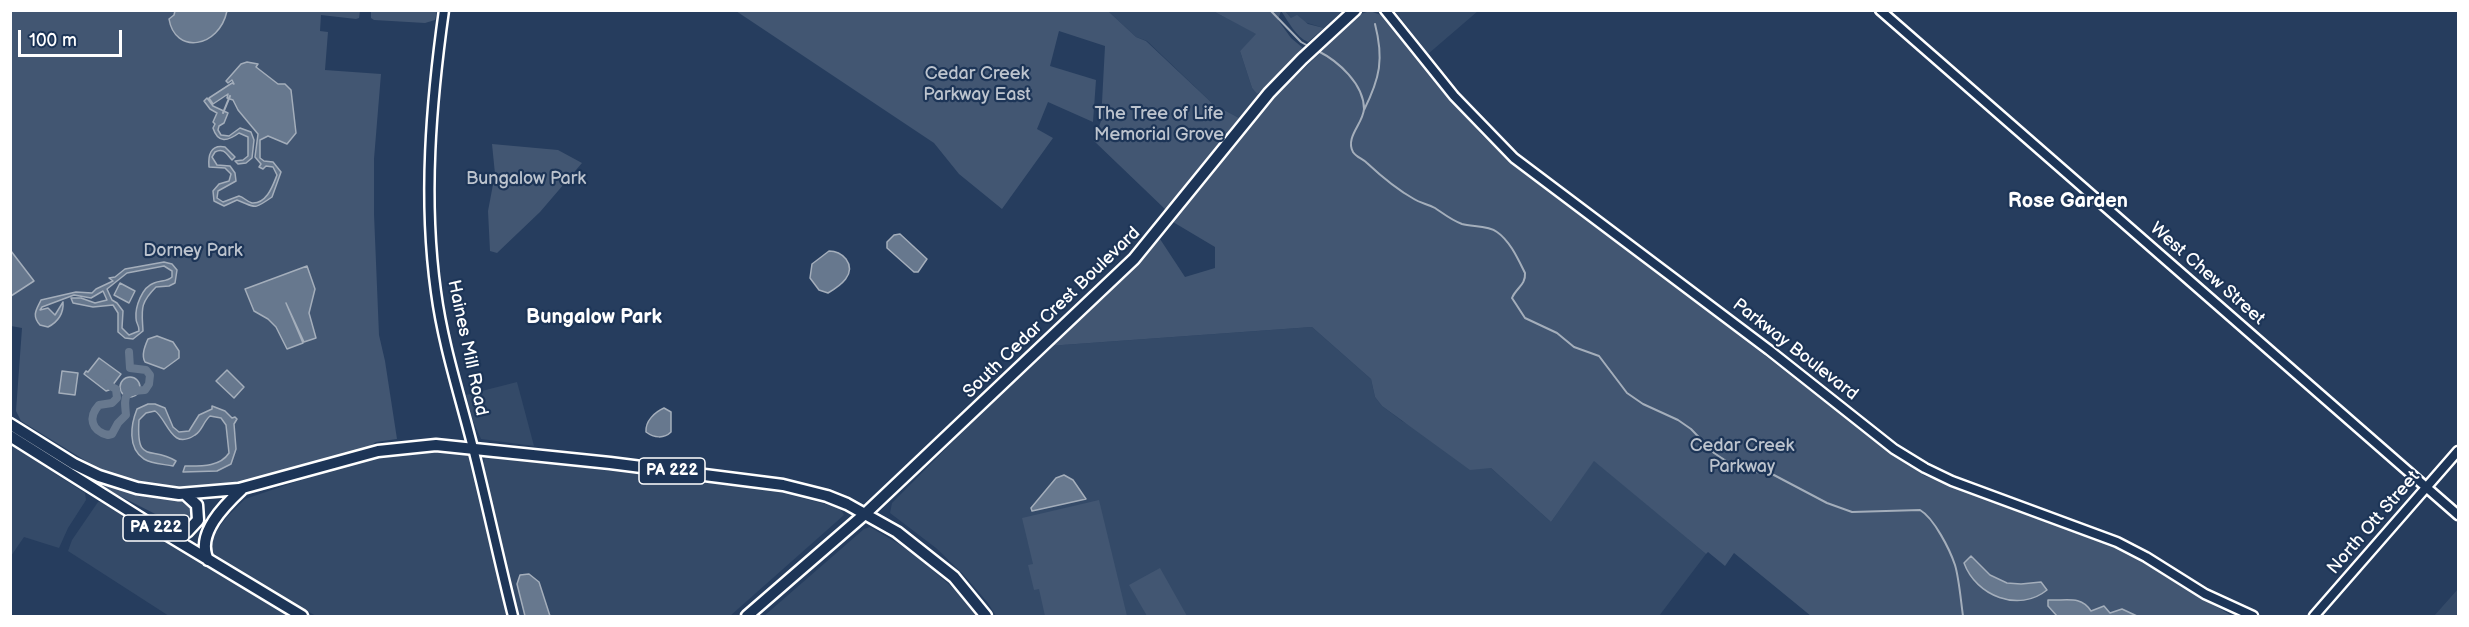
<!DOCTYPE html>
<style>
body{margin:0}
#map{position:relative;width:2469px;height:627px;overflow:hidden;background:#263d5e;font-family:"Balsamiq Sans",sans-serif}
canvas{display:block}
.frame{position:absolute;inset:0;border:12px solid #fff;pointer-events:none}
.scale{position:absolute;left:18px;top:30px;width:104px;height:27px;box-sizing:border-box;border:3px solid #fff;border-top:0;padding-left:8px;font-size:18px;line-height:21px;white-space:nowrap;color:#fff;-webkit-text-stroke:4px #1d3557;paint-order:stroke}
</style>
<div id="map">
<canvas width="2469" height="627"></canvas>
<div class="frame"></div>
<div class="scale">100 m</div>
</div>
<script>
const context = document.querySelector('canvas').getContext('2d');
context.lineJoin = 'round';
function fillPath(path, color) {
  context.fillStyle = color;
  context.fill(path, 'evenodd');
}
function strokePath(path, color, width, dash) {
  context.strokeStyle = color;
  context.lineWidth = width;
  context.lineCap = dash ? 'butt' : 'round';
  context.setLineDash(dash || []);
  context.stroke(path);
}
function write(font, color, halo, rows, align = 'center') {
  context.font = font + ' "Balsamiq Sans",sans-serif';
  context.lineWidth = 4.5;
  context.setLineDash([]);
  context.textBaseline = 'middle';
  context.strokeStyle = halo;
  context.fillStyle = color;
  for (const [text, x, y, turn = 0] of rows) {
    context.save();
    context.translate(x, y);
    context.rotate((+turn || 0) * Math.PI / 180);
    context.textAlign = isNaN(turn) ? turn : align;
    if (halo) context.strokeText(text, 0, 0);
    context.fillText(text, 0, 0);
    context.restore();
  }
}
fillPath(new Path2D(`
 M1108,11H1213L1257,34L1240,51L1252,88L1257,94L1261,93L1239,118L1213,104L1147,41L1136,37Z
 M1281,11H1343L1324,28L1291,18L1286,12Z
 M1395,11H1478L1428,54Z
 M1312,327L1371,379L1375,397L1382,406L1402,421L1491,468L1551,522L1594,460L1706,554L1659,616H996L988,603L963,574L936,548L890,513L892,503L1048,346Z
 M517,382L534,446L481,439L473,421L466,395Z
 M11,445L85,493L86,500L68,528L59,548L24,537L11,556Z
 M442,451L462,453L468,456L507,616H316L229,566L209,549L213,536L226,518L245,499L319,474L379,457L411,452Z
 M486,456L772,490L840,508L844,515L730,616H518L483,463Z
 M98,502H101L289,616H169L68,551L72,540Z
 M870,527L899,544L920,559L962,596L978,616H764L864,529Z
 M2458,589V616H2434Z`), '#344a68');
fillPath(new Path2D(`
 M371,10H437V11L435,20L425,23L374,20L371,18Z
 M11,11H360L359,18L356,19L321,15L320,31L328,32L325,70L381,74L374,159V214L379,335L385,361L397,439L376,442L367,448L237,483L195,488L157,487L107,474L21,421L16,411L22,328L11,326Z
 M736,11H1108L1136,37L1146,41L1213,104L1239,118L1167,211L1094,141L1101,121L1105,46L1059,31L1050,66L1096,80L1093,122L1048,102L1037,129L1053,138L1002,209L959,174L934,143Z
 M1213,11H1281L1286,12L1291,18L1297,15L1308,24L1324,28L1308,42C1295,36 1289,22 1281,11L1278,20L1291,38L1303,48L1267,87L1257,94L1252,88L1240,51L1256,34Z
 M1370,11L1381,15L1389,23L1482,135L1517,166L1710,311L1720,321L1828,404C1863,423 1891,454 1925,476L2117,547L2232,616H1811L1734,553L1725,566L1708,552L1706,554L1594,461L1551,522L1491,468L1470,470L1382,406L1375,397L1371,379L1312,327L1048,346L1105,297L1160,239L1185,277L1215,268V247L1173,222L1254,118L1332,41L1361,14Z
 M492,144L558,150L582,163L540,212L497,253L490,251L488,211L495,174Z
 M74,469L180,496L193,503L196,517L188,528H174L175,524L106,489Z
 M1099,500L1127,616H1045L1039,589L1034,590L1028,565L1033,564L1022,518Z
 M1160,568L1187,616H1147L1129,585Z`), '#425672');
const water = new Path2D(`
 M175,11V10L227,11C219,48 175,55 169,19L174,15Z
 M247,62L258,64L256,67L278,84H285L291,90L296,133L287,144L268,136L260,140V158L264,161L273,162L281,172L272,197C252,211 256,207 237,200L224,206L214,201L213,191L219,184L229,181L231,174L225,168L209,167C208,156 210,144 225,147L235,157L232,160C227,155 224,147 215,152L212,157L217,165L230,166L235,173L236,181L218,191L217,198L223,202L239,196C244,197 247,202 252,203C267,204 273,185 277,175L273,167L266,166L263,169L259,167L261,164L255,157L258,134L238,110L233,100L227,98L228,94L213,104L209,98L232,83L234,84L232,80L228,83L226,81L241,64Z
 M207,98L213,106L228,113L224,123L219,126L218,130L221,135L229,136L240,128L251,132L254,140L252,158L246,163L238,164L235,161L243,160L248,156V137L239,133C228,141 218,144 213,128L215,124L213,122L217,113L210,109L204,101Z
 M900,234L927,259L918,272H914L887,248V242L894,235Z
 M11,251L34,281L11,296H10Z
 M829,251C836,251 841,253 846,259C857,274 840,286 828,293L819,290L810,278L812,264Z
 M164,262L172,264L177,270L175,283L169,286L156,287C139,304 142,310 143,331L133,339L125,338L118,332V313L113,305L93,307L73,303L71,298H81L95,303L107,300L103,291L91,298L74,295L42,307L40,310L48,308L55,315L63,302C64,313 58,322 48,327L40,325C31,315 37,309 41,300L76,292L92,293L96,289L113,281L109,278L115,277L125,269ZM164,266L172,271V277C167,282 161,280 154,283C142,287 135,307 136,318C136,325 139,323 139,331L129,335L122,328L123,311L117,303L112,300L107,289L127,273Z
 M307,266L315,289L309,313L316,338L304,342L286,303L303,343L287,349L276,327L268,319L254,311L245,289Z
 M120,283L135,291L129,303L114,295Z
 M157,336L173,342L179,351V358L164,369L145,362C141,355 145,346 148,339Z
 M99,358L121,374L109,390L106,391L84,374L86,371L88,372Z
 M227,370L244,387L234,398L216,381Z
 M62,371L78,373L75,395L59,393Z
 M120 387a10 10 0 1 1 20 0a10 10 0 1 1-20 0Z
 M148,404H155L165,408L173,427L179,432L189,431L199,415L212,409V406L225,411L232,418L235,417L237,419L234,424L236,449L231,464L217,471L183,472L185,466C201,466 220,467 229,453L226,425L221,418L210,416C203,422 202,431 195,435C171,451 168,420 155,411L146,413L139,420C136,466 151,445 176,461L173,466C163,464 152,464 144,459C127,448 131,424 137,409Z
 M664,408L671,412V432C664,439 654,438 646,432C645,421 655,412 664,408Z
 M1064,475L1073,480L1086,499L1032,511L1031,508L1056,478Z
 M1971,556L1990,575L2007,583L2021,584L2041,582L2047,590C2019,613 1976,596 1964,563Z
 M529,574L539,582L550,616H525L517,584L520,575Z
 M2048,600C2066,601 2081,595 2091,611L2104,606L2110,613L2122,609L2137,616H2057L2048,606Z`);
fillPath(water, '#67788e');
strokePath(water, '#a4aebb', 1.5);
strokePath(new Path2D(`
 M1270,10L1301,42L1310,47
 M1318,51C1338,61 1364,84 1364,109C1363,124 1345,137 1353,152C1356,157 1363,159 1367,163C1382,177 1396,189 1414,199C1420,203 1428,204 1435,208C1444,214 1451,220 1462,224C1472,227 1488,225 1497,232C1510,241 1518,259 1525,273C1526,285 1516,288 1512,298L1525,318L1557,333L1574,347L1599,356L1627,393L1643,404L1678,420L1691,429L1714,453L1740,470L1772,474L1827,503L1852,512L1920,510C1934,518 1950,550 1955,565C1959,578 1961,602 1963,616
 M1364,110C1380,78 1384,59 1375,24
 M223,113L230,96`), '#a4aebb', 2);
strokePath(new Path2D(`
 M106,384L116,389L117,398L112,403L99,405C88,417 91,431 108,435L112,434L118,423L126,415C124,396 123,391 145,390L149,384L150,375L146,370L130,368L129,352`), '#67788e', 8);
const minor = new Path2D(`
 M444,10C431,103 423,199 436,292C443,345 460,396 473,448C487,504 499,560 513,616
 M1385,10L1454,96L1514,158L1769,350L1894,449L1925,468L1952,481L2117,542L2146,557L2205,594L2253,616
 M1880,10L2458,515
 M2314,616L2458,451`);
const major = new Path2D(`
 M10,424L74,464L99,476L137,488L179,494L239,489L378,451L436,445L610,463L783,485L827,496L847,504L897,532L954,577L986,616
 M10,436L161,531L302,616
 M165,532H187L198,520L197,505L185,494
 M208,560C195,534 225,505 242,489
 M747,616L866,513L1134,259L1269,93L1302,59L1355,10`);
strokePath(minor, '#fff', 13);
strokePath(major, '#fff', 15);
strokePath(minor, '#1d3557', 8);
strokePath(major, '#1d3557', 10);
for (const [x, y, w] of [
 [672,471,66],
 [156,528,66]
]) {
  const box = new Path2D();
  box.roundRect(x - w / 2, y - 13, w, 26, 4.5);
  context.fillStyle = '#1d3557';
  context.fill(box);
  strokePath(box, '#fff', 1.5);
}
write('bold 16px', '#fff', null, [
 ["PA 222",672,471],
 ["PA 222",156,528]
]);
write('18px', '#bdc4ce', '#1d3557', [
 ["Cedar Creek",977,74],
 ["Parkway East",977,95],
 ["The Tree of Life",1159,114],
 ["Memorial Grove",1159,135],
 ["Bungalow Park",526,179],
 ["Dorney Park",193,251],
 ["Cedar Creek",1742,446],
 ["Parkway",1742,467]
]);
write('18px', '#fff', '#1d3557', [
 ["West Chew Street",2207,274,41],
 ["South Cedar Crest Boulevard",1052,313,-44],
 ["Haines Mill Road",467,348,78],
 ["Parkway Boulevard",1795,350,38],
 ["North Ott Street",2374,523,-49]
]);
write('bold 20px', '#fff', '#1d3557', [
 ["Rose Garden",2068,202],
 ["Bungalow Park",594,318]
]);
</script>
